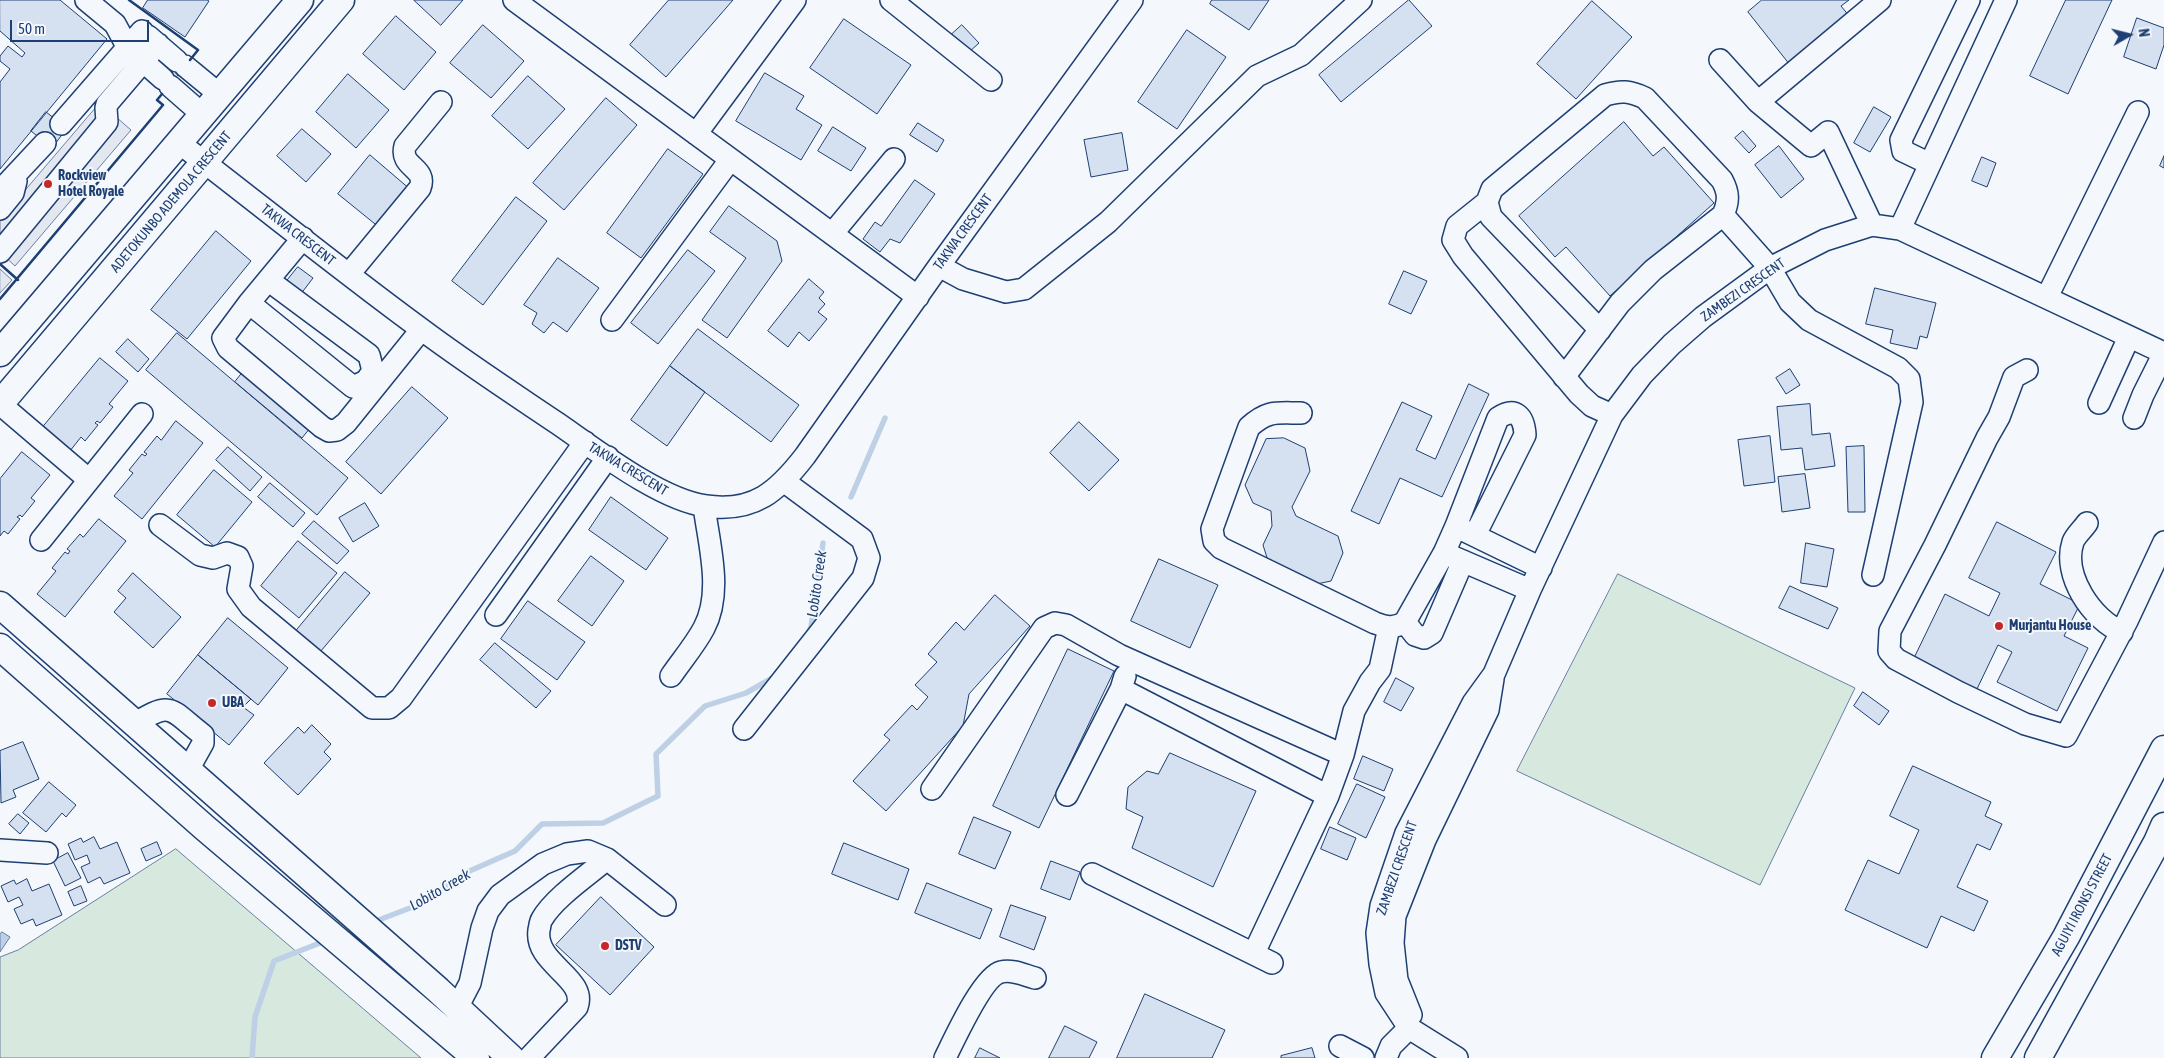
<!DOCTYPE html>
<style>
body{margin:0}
#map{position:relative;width:2164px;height:1058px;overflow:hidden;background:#f4f7fb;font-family:"Asap Condensed",sans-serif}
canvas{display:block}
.north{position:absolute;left:2104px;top:10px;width:50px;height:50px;-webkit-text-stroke:4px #f4f7fb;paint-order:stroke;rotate:82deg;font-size:14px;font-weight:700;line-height:20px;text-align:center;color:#1d3f73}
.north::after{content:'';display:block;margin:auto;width:18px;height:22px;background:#1d3f73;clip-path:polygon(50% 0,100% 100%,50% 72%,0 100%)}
.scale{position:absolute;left:10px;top:20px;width:139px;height:22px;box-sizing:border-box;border:2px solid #1d3f73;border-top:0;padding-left:6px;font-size:15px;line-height:18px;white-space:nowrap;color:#1d3f73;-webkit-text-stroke:4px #f4f7fb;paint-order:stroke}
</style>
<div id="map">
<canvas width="2164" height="1058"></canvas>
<div class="north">N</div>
<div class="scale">50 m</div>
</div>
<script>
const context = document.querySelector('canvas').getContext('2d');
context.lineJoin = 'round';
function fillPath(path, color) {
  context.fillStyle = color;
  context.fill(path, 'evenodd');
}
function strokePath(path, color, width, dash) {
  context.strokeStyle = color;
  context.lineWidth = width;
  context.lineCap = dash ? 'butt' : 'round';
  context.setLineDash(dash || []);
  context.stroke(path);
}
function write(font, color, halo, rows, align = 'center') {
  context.font = font + ' "Asap Condensed",sans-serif';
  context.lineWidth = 4;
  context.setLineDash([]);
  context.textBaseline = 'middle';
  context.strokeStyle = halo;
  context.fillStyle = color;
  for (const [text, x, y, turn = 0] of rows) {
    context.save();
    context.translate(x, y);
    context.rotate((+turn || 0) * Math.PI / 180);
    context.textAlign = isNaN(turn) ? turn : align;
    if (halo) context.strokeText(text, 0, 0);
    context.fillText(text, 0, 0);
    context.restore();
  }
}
const green = new Path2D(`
 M1618,574L1855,688L1760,885L1517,771Z
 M176,849L421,1058H0V957L18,950Z`);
fillPath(green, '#d7e8df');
strokePath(green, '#687fa3', 1);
const parking = new Path2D(`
 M100,103L131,130L15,266L0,252V220Z
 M0,269L12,280L0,293Z`);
fillPath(parking, '#e3e8f0');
strokePath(parking, '#687fa3', 1);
const water = new Path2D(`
 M2,932L10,937L0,952V935Z`);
fillPath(water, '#bed0e5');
strokePath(water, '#687fa3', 1);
strokePath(new Path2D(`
 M851,497L885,418
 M809,632L811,627L823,543
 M371,923L423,903L465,873L515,851L542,824L603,823L658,796L656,754L705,706L746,693L774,677
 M252,1058L255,1017L274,961L325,941`), '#bed0e5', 5.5);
const building = new Path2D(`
 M0,0H60L107,39L0,169V82L10,69L0,61V56L8,46L22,57L25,53L0,31Z
 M148,0H207L209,1L185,37L143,8Z
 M414,0H463L441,25Z
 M669,0H733L666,77L630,45Z
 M1212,0H1269L1249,30L1210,4Z
 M1409,0L1432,26L1341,102L1319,75Z
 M1762,0H1849L1841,6L1850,17L1790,65L1748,12Z
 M2066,0H2112L2068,94L2030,76Z
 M1592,1L1632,37L1576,99L1537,64Z
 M396,16L436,52L404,90L363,54Z
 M2137,18L2164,28V45L2156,69L2124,57Z
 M844,19L911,65L877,114L810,68Z
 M483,25L524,61L491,98L450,63Z
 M962,25L979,43L968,53L951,35Z
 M1187,30L1226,57L1177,129L1138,102Z
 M172,68L179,74L173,80L166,75Z
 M765,73L804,96L796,109L822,125L801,160L736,121Z
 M348,74L389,110L356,148L316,112Z
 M528,76L565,109L528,149L492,116Z
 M606,98L637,125L564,210L533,183Z
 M1874,107L1891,117L1870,152L1854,143Z
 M46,112L67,128L52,148L31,131Z
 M1624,122L1653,156L1664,147L1714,203L1610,296L1566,247L1555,257L1519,216Z
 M918,123L944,140L937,152L910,135Z
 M833,127L866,148L851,171L818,151Z
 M302,129L331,154L306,182L277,156Z
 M1743,131L1756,146L1749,153L1735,138Z
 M1122,133L1128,170L1091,177L1084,140Z
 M1779,146L1804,179L1781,198L1755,165Z
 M668,149L703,174L641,258L607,233Z
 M370,155L411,190L380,228L338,194Z
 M2164,156V168L2160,166Z
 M1982,157L1996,163L1987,187L1972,181Z
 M915,180L935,194L900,243L890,239L880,252L863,239L875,222L881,226Z
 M516,197L547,221L483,305L452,281Z
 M729,206L777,241L782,261L727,338L702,320L746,258L710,232Z
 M216,231L251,261L187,339L151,310Z
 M688,250L715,271L658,344L631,323Z
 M558,258L599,288L567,332L553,322L544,333L532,324L537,313L524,305Z
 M298,267L313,278L297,299L282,287Z
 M1404,271L1427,281L1411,314L1389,304Z
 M809,279L824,292L819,298L825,304L818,312L827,319L809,341L799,332L788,347L768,331Z
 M1875,288L1936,303L1927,338L1920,336L1917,349L1890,343L1893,330L1866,324Z
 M698,329L799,405L771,442L670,366Z
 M177,333L348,478L317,515L146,370Z
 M128,339L149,359L138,372L116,352Z
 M100,358L128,381L109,404L113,407L100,423L97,421L95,423L98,425L85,441L81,437L66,456L38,433Z
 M670,366L705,392L667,446L631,420Z
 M247,367L314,423L302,438L235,382Z
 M1790,369L1800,385L1786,394L1776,378Z
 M1469,384L1489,394L1442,497L1400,478L1379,524L1351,511L1402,402L1432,416L1416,450L1435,459Z
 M412,387L448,418L381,494L346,462Z
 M1810,404L1812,435L1830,433L1835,466L1805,470L1802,448L1781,450L1777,407Z
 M176,421L203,443L142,519L114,496L133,473L129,470L142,454L145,456L147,454L144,452L157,436L161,440Z
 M1079,422L1119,460L1089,491L1050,453Z
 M1770,436L1775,482L1744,486L1738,440Z
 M1284,438L1305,448L1310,471L1292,507L1296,516L1338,536L1343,553L1331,581L1312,585L1269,564L1263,545L1272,526L1271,511L1253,503L1245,485L1266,439Z
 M1864,446L1865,512H1848L1846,447Z
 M228,447L262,477L250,491L216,460Z
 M22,452L50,475L31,498L35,501L22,517L20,515L17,517L20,519L8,534L4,531L0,536V479Z
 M214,470L252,502L215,547L177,515Z
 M1805,474L1810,508L1782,512L1778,477Z
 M270,483L305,513L293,527L258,497Z
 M611,497L668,538L646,570L589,530Z
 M365,503L379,526L353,542L339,518Z
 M99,519L126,541L65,617L37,594L56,571L52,568L65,552L68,554L70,551L67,549L80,534L83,537Z
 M314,521L349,551L337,564L302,534Z
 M1997,522L2056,552L2040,584L2080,604L2064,636L2088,648L2057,711L1997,682L2012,652L1998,645L1976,691L1913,660L1945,594L1989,616L2000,593L1969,578Z
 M298,541L337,573L299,618L261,586Z
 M1806,543L1834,549L1827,587L1801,583Z
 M591,556L624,581L592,626L558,601Z
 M1159,559L1218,585L1190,648L1131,621Z
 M345,572L370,593L315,658L291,637Z
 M133,573L181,617L153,648L114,612L126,598L118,591Z
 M1790,586L1838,608L1828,629L1779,608Z
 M995,595L1030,626L969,694L963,726L886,811L853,781L890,740L884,735L912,705L917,710L928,697L915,685L937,662L928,654L956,622L964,630Z
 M528,601L585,642L557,680L501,639Z
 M228,618L288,668L258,705L198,655Z
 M495,643L551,691L536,708L480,660Z
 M1068,649L1114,671L1039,828L993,806Z
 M198,655L251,699L243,707L254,715L229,745L167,694Z
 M1396,678L1414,688L1401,711L1384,702Z
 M1863,692L1889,711L1879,725L1854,706Z
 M312,725L331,744L324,752L331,759L298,795L264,763L298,727L304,733Z
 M23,742L39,779L13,790L16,797L1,803L0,751Z
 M1170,753L1256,791L1213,887L1132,848L1143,817L1126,809L1128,787L1147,771L1158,774Z
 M1363,756L1393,769L1384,791L1354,779Z
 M1913,766L1991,802L1985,816L2002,824L1990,850L1977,844L1957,887L1988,901L1974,931L1941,916L1927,948L1845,910L1868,860L1899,874L1919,830L1890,816Z
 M49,782L76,805L66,817L62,813L46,832L23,813Z
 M1357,784L1385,797L1366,838L1338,824Z
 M18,814L29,823L20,834L9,824Z
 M974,817L1011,832L995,869L959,854Z
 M1330,827L1356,838L1347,860L1321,849Z
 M94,837L100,849L117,842L130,873L104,884L100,877L88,883L81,867L90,863L87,855L75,860L68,844L81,838L83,842Z
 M157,842L162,854L146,861L141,849Z
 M844,843L909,869L898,900L832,874Z
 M68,853L81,878L65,886L53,861Z
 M1051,861L1080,872L1070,900L1041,889Z
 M27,879L32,891L49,884L62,915L36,926L33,919L21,924L14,909L23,905L19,897L8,902L1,886L14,880L16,884Z
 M927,883L992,909L980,939L915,913Z
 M81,886L87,901L74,906L68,892Z
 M601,897L654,947L610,995L556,945Z
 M1011,905L1046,917L1034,950L1000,937Z
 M1145,994L1225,1030L1212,1058H1117Z
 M1065,1026L1097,1042L1089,1058H1049Z
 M980,1048L1000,1058H975Z
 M1312,1048L1315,1058H1281V1056Z`);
fillPath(building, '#d5e0f0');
strokePath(building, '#1d3f73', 1);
const minor = new Path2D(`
 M86,0L115,24L128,48L163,79
 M514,0L918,297
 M891,0L991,80
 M148,36L177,61
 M1720,60L1758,102
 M185,66L219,94
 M170,86L202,114
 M61,124L142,31
 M696,134L795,0
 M178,142C259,204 339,269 421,329C465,362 511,392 557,423C595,449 660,500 706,506C754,513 778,491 805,456L939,266L1132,0
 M1930,164L1903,151L1901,140L1969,0
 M0,191L45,143
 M1487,202L1457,226L1453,240L1463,256L1579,394L1592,406L1612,415
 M0,209L13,193L16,181
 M1872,225L1828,132L1811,146L1758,102L1880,0
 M1900,229L2006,0
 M832,234L894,159
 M303,238L249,303L223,338L228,348L322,427L329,431L337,430L346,423L421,330
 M0,252L107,122L106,108L107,104L158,44
 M939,266L963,279L1006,292L1024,289L1108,222L1257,76L1301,55L1361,0
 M349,274L420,188C428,167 399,168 405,146L441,102
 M2047,297L2138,112
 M249,303L353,387L366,381L373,371L369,355L268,280
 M612,320L730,160
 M1600,330L1491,217L1487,202L1492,189L1605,95C1621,90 1630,91 1645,98L1722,180C1729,193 1729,201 1723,215L1770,268L1790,302L1809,320L1898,368L1909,379L1912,402L1873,575
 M2027,370L2014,377L1999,417L1987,438L1935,545L1890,631L1889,651L1896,659L1958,692L2025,724L2066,736L2127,621L2164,542
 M1564,377L1620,303L1653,270L1723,215
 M2099,403L2129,337
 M0,404L88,479
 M1301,413C1276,413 1268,410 1249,427L1212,529L1214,541L1221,548L1375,623C1386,627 1394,629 1405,622L1444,553L1456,526L1498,418C1516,406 1524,417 1525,435L1475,535
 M2087,523C2083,529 2075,536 2073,542C2062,575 2092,620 2122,632
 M160,525L200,555L213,558L227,553L238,557L242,566L238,589L251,607L372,708H389L401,698L585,442
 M1463,530L1541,568
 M41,540L142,414
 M1451,556L1530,590
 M496,615L608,457
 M1405,622L1415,635L1424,638L1432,633L1463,561
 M671,676C682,660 695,645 704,628C723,592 709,545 704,506
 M1121,689L1328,796
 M134,724C173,700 169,709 203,735V743L188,770
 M744,729L863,578L869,558L862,539L785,482
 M932,789L1044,628L1055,623L1066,625L1119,655L1343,755
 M1067,795L1121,689L1125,676
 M0,850L47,853
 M1092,874L1272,963
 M1254,953L1328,796L1343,755L1354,711L1370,682L1380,669L1389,627
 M457,1008L470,983L482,928L488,911L500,895L543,864L567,854L588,851L607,859L665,905
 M1411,1015L1397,980L1393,943L1395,916L1425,840L1488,710L1493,679
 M1340,1046L1363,1058
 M529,1058L577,1007C588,978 534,964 539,930C540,926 540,922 542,919C554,898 588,875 607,859
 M945,1058C954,1040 983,976 1001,972C1012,969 1024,975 1035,978
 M1386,1058L1391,1046L1409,1028
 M1457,1058L1409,1028L1386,993L1380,964L1377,933L1381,906L1406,833L1473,703L1494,674L1530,590L1612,415L1642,375L1672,344L1703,317L1770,268L1825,240L1872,225L1900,229L2164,353L2143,395L2134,418`);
const major = new Path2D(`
 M0,353L300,0
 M0,404L341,0
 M0,605L438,990L511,1058
 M0,647L205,828L476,1058
 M1995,1058L2066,937L2164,749
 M2038,1058L2157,842L2164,826`);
strokePath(minor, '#1d3f73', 24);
strokePath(major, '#1d3f73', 29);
strokePath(minor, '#f4f7fb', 21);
strokePath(major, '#f4f7fb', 26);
strokePath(new Path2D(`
 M129,0L198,50L190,60
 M0,264L18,280
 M0,299L163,105L157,100L162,94`), '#1d3f73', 2.5);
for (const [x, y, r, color] of [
 [48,184,5,"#c62828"],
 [1999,626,5,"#c62828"],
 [212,703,5,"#c62828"],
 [605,946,5,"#c62828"]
]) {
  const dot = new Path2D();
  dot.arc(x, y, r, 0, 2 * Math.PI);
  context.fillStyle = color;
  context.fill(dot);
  strokePath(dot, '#f4f7fb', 2);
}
write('bold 14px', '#1d3f73', '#f4f7fb', [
 ["Rockview",58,176],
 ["Hotel Royale",58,192],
 ["Murjantu House",2009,626],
 ["UBA",222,703],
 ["DSTV",615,946]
], 'left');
write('14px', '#1d3f73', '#f4f7fb', [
 ["ADETOKUNBO ADEMOLA CRESCENT",171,202,-50],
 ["TAKWA CRESCENT",963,232,-54],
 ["TAKWA CRESCENT",298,235,38],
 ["ZAMBEZI CRESCENT",1743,290,-35],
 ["TAKWA CRESCENT",628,469,31],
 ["ZAMBEZI CRESCENT",1397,868,-71],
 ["AGUIYI IRONSI STREET",2082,905,-62]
]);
write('italic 15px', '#1d3f73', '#f4f7fb', [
 ["Lobito Creek",817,584,-82],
 ["Lobito Creek",440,890,-30]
]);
</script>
